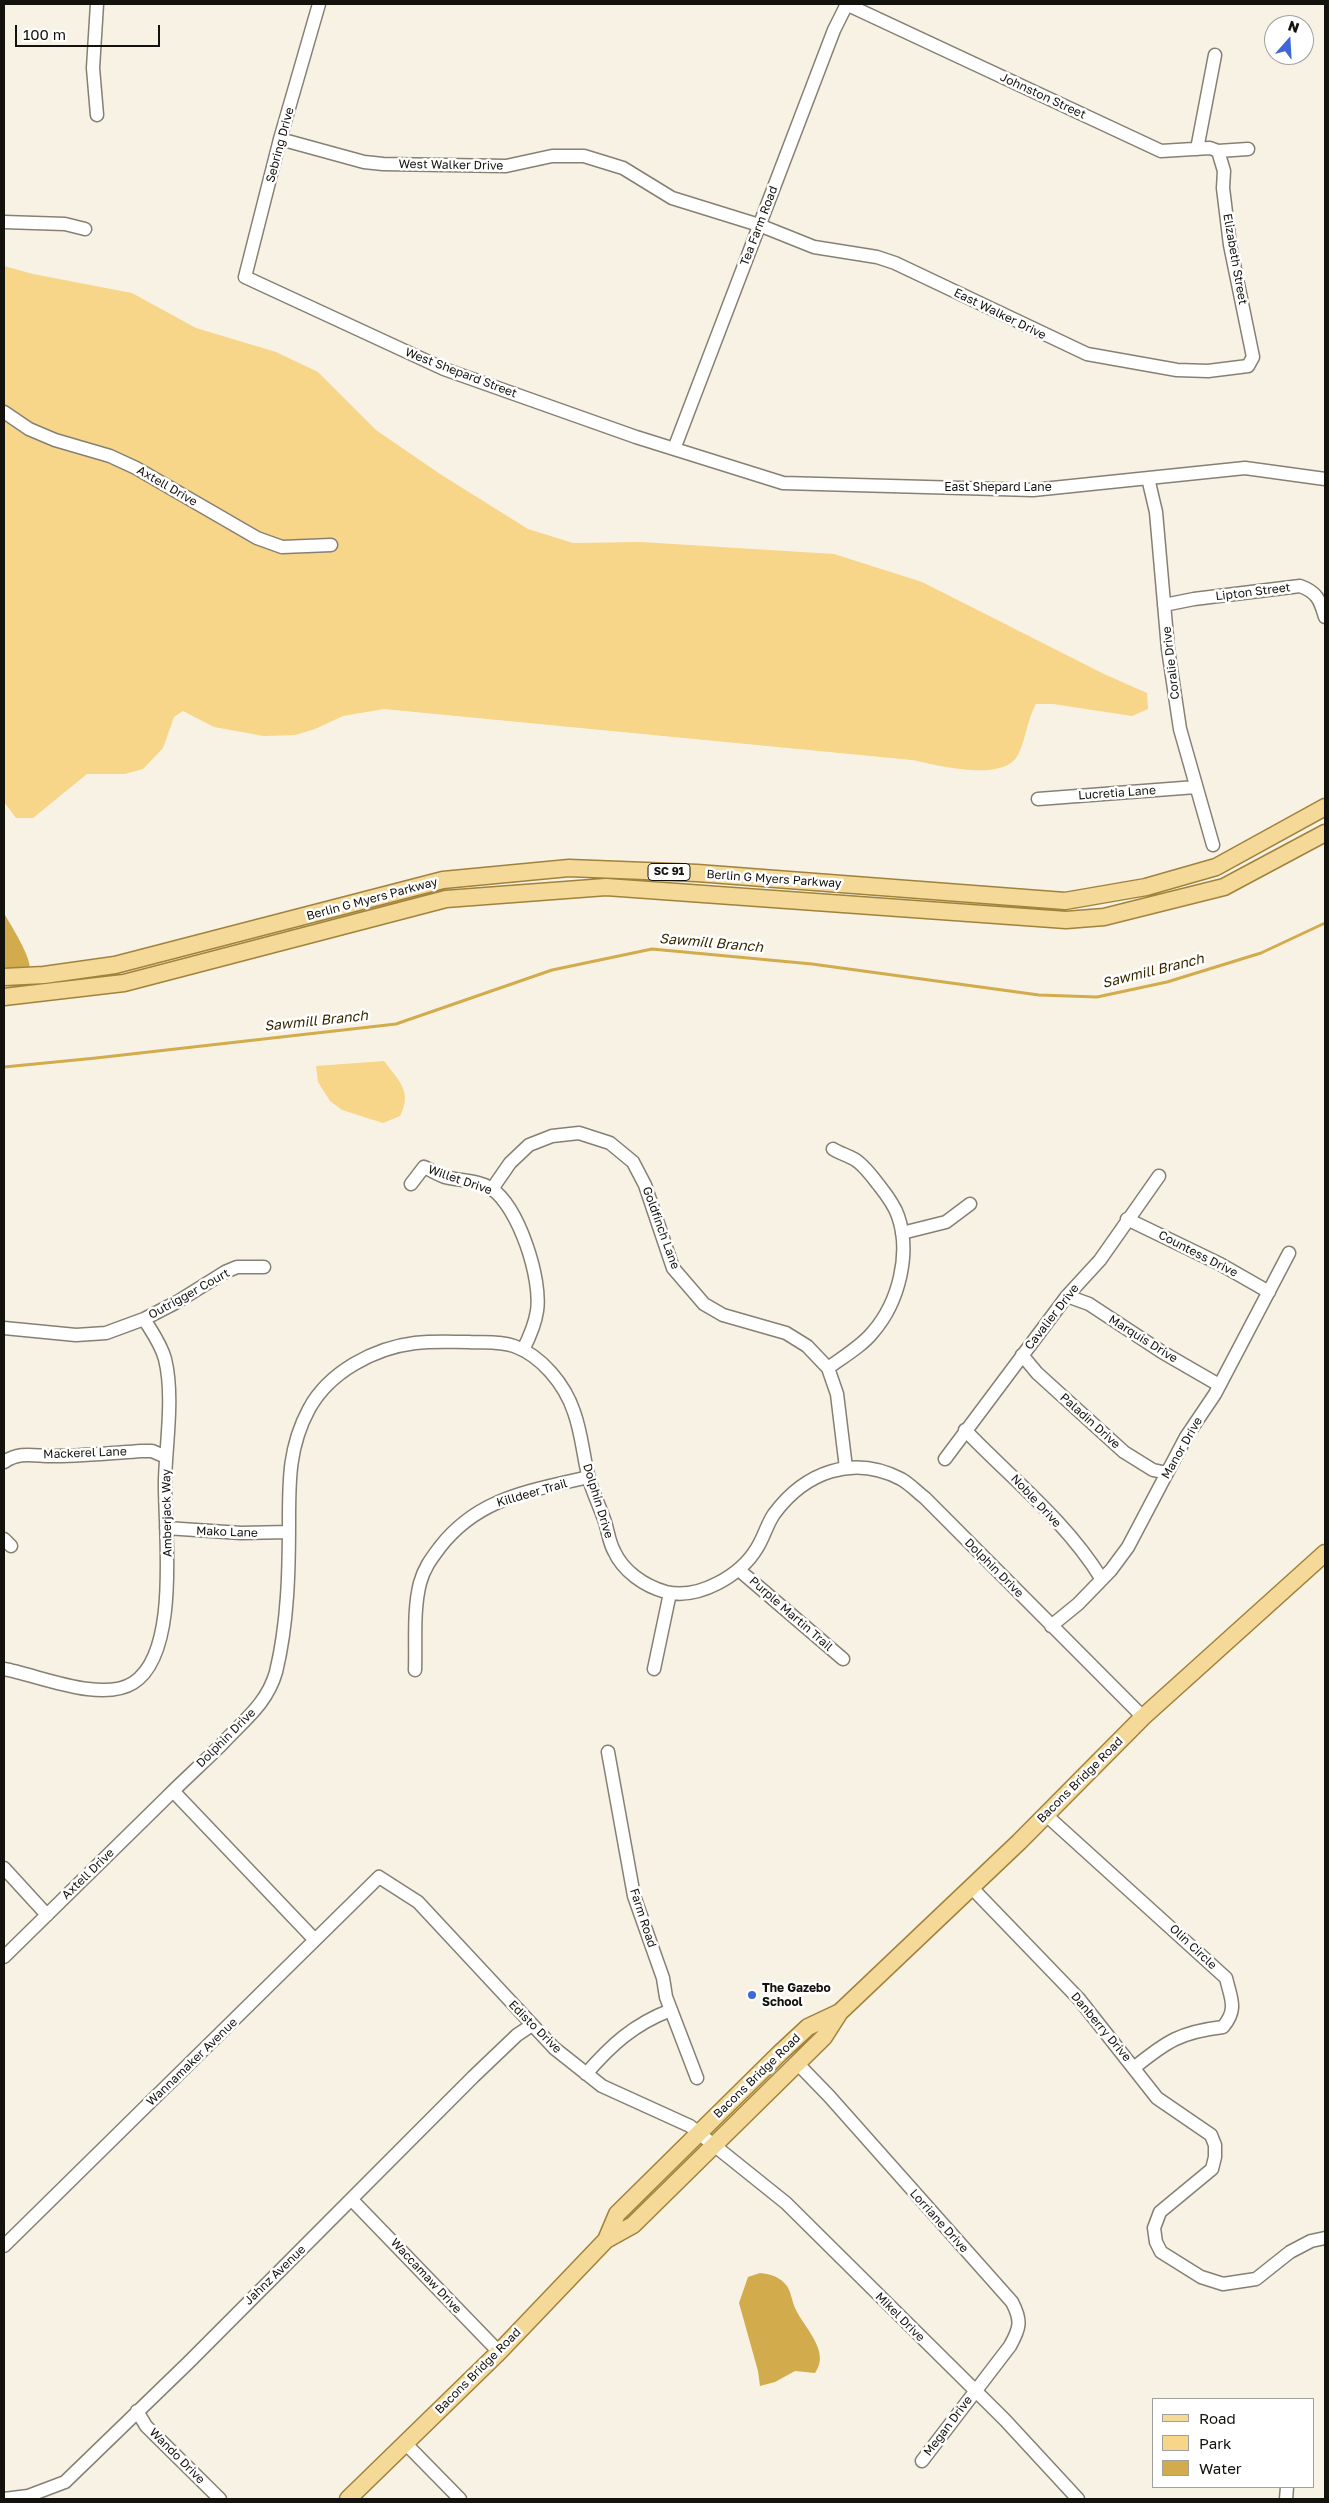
<!DOCTYPE html>
<style>
body{margin:0}
#map{position:relative;width:1329px;height:2503px;overflow:hidden;background:#f8f2e4;font-family:"Golos Text",sans-serif}
canvas{display:block}
.frame{position:absolute;inset:0;border:5px solid #14120d;pointer-events:none}
.legend{position:absolute;left:1152px;top:2398px;width:162px;height:90px;box-sizing:border-box;background:#fff;border:1px solid #a1a09e;margin:0;padding:6px 9px;list-style:none;font-size:15px;color:#14120d}
.legend li{display:flex;align-items:center;gap:10px;height:25px}
.legend b{width:25px;border:1px solid #a1a09e}
.north{position:absolute;left:1264px;top:15px;width:50px;height:50px;box-sizing:border-box;background:#fff;border:1px solid #a1a09e;border-radius:50%;rotate:19deg;font-size:14px;font-weight:700;line-height:20px;text-align:center;color:#14120d}
.north::after{content:'';display:block;margin:auto;width:18px;height:22px;background:#3f67d8;clip-path:polygon(50% 0,100% 100%,50% 72%,0 100%)}
.scale{position:absolute;left:15px;top:25px;width:145px;height:22px;box-sizing:border-box;border:2px solid #14120d;border-top:0;padding-left:6px;font-size:15px;line-height:18px;white-space:nowrap;color:#14120d;-webkit-text-stroke:4px #fff;paint-order:stroke}
</style>
<div id="map">
<canvas width="1329" height="2503"></canvas>
<div class="frame"></div>
<ul class="legend">
<li><b style="height:6px;background:#f4d998"></b>Road</li>
<li><b style="height:14px;background:#f7d589"></b>Park</li>
<li><b style="height:14px;background:#d2ab4d"></b>Water</li>
</ul>
<div class="north">N</div>
<div class="scale">100 m</div>
</div>
<script>
const context = document.querySelector('canvas').getContext('2d');
context.lineJoin = 'round';
function fillPath(path, color) {
  context.fillStyle = color;
  context.fill(path, 'evenodd');
}
function strokePath(path, color, width, dash) {
  context.strokeStyle = color;
  context.lineWidth = width;
  context.lineCap = dash ? 'butt' : 'round';
  context.setLineDash(dash || []);
  context.stroke(path);
}
function write(font, color, halo, rows, align = 'center') {
  context.font = font + ' "Golos Text",sans-serif';
  context.lineWidth = 5;
  context.setLineDash([]);
  context.textBaseline = 'middle';
  context.strokeStyle = halo;
  context.fillStyle = color;
  for (const [text, x, y, turn = 0] of rows) {
    context.save();
    context.translate(x, y);
    context.rotate((+turn || 0) * Math.PI / 180);
    context.textAlign = isNaN(turn) ? turn : align;
    if (halo) context.strokeText(text, 0, 0);
    context.fillText(text, 0, 0);
    context.restore();
  }
}
fillPath(new Path2D(`
 M4,266L33,274L132,293L196,328L276,352L318,372L376,430L440,474L528,529L573,543L641,542L834,554L922,582L1104,674L1147,693L1148,709L1132,716L1053,704H1036C1027,720 1026,739 1018,755C1003,783 937,765 912,760L384,709L343,716L315,729L295,735L264,736L214,727L183,711L174,717L163,748L143,769L125,774H87L33,818H16L4,802Z
 M384,1061C398,1080 413,1091 400,1116L383,1123L342,1110L330,1101L318,1082L316,1066Z`), '#f7d589');
fillPath(new Path2D(`
 M4,913C11,926 32,957 30,972C29,978 23,984 18,987L4,986Z
 M760,2273C771,2274 780,2277 787,2286C791,2292 792,2301 795,2308C804,2328 831,2351 815,2373L795,2371L775,2382L760,2386L758,2371L739,2303L748,2277Z`), '#d2ab4d');
strokePath(new Path2D(`
 M4,1067L96,1058L396,1024L552,970L652,949L812,964L1039,995L1097,997L1167,982L1261,953L1325,923`), '#d2ab4d', 3);
const minor = new Path2D(`
 M97,4L93,68L97,115
 M319,4L280,139L245,277L444,369L636,437L783,483L1033,490L1245,468L1325,479
 M846,4L1161,151L1210,148L1218,151L1248,149
 M280,139L364,162L383,164L506,166L552,156H584L623,168L672,198L759,225L814,247L877,257L895,263L1087,354L1177,370L1208,371L1248,366L1253,357L1230,245L1223,188L1224,171L1218,151
 M1197,149L1215,55
 M4,222L65,224L85,229
 M4,412L29,429L55,440L110,456L136,468L257,538L282,547L331,545
 M674,449L834,30L847,4
 M1148,478L1156,512L1168,649L1180,729L1213,845
 M1164,605L1194,599L1300,586C1317,592 1320,600 1325,617
 M1038,799L1196,787
 M411,1184L424,1167C431,1170 438,1175 445,1177C460,1181 479,1180 492,1189C519,1208 542,1279 537,1311C535,1325 529,1338 523,1350
 M492,1189L510,1163L529,1145L552,1136L579,1133L610,1143L633,1162L645,1185L673,1268L704,1304L723,1315L786,1333L807,1346L828,1368L837,1394L846,1468
 M1127,1219L1220,1264L1269,1292
 M902,1233L946,1222L970,1204
 M1067,1296L1089,1304L1162,1352L1219,1385
 M4,1328L76,1335L106,1333L144,1319L177,1302L225,1272L237,1267H264
 M1022,1355L1037,1373L1124,1452L1153,1470L1167,1473
 M828,1368C843,1357 862,1346 873,1332C899,1302 911,1253 898,1216C894,1204 885,1193 878,1184C871,1175 863,1164 854,1159C847,1155 839,1153 833,1149
 M965,1430C1011,1478 1066,1521 1101,1578
 M945,1459L1067,1296L1100,1260L1159,1176
 M4,1462C21,1450 37,1457 56,1456C84,1456 113,1453 141,1451H152L166,1457
 M166,1528L241,1533L288,1532
 M4,1539L11,1546
 M739,1570L843,1659
 M1051,1626L1078,1604L1111,1570L1128,1547L1186,1437L1215,1394L1289,1253
 M4,1669C38,1675 101,1703 133,1683C181,1653 164,1530 165,1480C166,1444 174,1395 165,1359C161,1344 152,1332 144,1319
 M654,1669L670,1593
 M415,1670C416,1643 413,1610 420,1583C424,1568 431,1559 440,1547C479,1497 531,1491 588,1477
 M608,1752L634,1896L663,1978L666,1997L697,2078
 M173,1791L315,1940
 M1046,1815L1226,1978C1231,1999 1238,2009 1223,2027C1181,2032 1167,2041 1135,2067
 M4,1868L47,1915
 M971,1887L1079,1999L1157,2098L1211,2135L1215,2145V2157L1212,2169L1160,2212L1154,2228L1156,2242L1161,2252L1201,2277L1223,2284L1256,2279L1290,2252L1311,2241L1325,2238
 M4,1957C58,1904 113,1850 167,1797C185,1779 204,1762 222,1744C243,1721 267,1704 276,1672C288,1623 289,1570 289,1520C289,1480 289,1446 309,1409C329,1372 374,1348 415,1343C433,1341 451,1342 469,1342C484,1343 499,1341 514,1346C542,1356 565,1385 574,1412C582,1434 583,1456 589,1479C593,1493 600,1507 605,1522C608,1531 609,1542 614,1551C623,1571 644,1586 666,1592C699,1600 741,1575 757,1548C764,1537 767,1524 774,1514C805,1472 853,1454 901,1479C910,1484 917,1492 925,1498L1143,1717
 M797,2063L829,2096L1012,2302C1022,2321 1020,2328 1010,2346L922,2461
 M586,2074C611,2045 634,2024 671,2010
 M352,2200L499,2352
 M4,2246L379,1877L418,1902L554,2048L602,2086L690,2126L786,2203L1005,2420L1078,2499
 M137,2411L146,2426L220,2499
 M405,2443L460,2499
 M4,2499L28,2496L65,2482L189,2362L473,2077L517,2035L532,2025
 M1286,2499L1287,2487`);
const major = new Path2D(`
 M4,977L44,975L115,965L443,880L569,868L697,873L1065,901L1146,887L1216,867L1325,807
 M4,997L124,983L446,899L606,887L1066,920L1104,917L1224,887L1325,833
 M606,2240L617,2214L780,2053L808,2027L840,2012
 M348,2499L499,2352L606,2240L633,2225L824,2037L840,2012L1019,1842L1143,1717L1325,1553`);
strokePath(minor, '#868074', 15);
strokePath(major, '#a0823b', 19);
strokePath(minor, '#fff', 12);
strokePath(major, '#f4d998', 16);
for (const [x, y, r, color] of [
 [752,1995,5,"#3f67d8"]
]) {
  const dot = new Path2D();
  dot.arc(x, y, r, 0, 2 * Math.PI);
  context.fillStyle = color;
  context.fill(dot);
  strokePath(dot, '#fff', 2);
}
for (const [x, y, w] of [
 [669,872,42]
]) {
  const box = new Path2D();
  box.roundRect(x - w / 2, y - 8.5, w, 17, 4);
  context.fillStyle = '#fff';
  context.fill(box);
  strokePath(box, '#14120d', 1);
}
write('bold 11px', '#14120d', null, [
 ["SC 91",669,872]
]);
write('12px', '#14120d', '#fff', [
 ["Johnston Street",1043,96,25],
 ["Sebring Drive",280,145,-75],
 ["West Walker Drive",451,165,1],
 ["Tea Farm Road",759,226,-69],
 ["Elizabeth Street",1235,259,80],
 ["East Walker Drive",1000,314,26],
 ["West Shepard Street",461,373,21],
 ["Axtell Drive",167,486,30],
 ["East Shepard Lane",998,487],
 ["Lipton Street",1253,592,-7],
 ["Coralie Drive",1171,663,-97],
 ["Lucretia Lane",1117,793,-4],
 ["Berlin G Myers Parkway",774,879,4],
 ["Berlin G Myers Parkway",372,899,-15],
 ["Willet Drive",460,1180,19],
 ["Goldfinch Lane",661,1228,70],
 ["Countess Drive",1198,1254,27],
 ["Outrigger Court",189,1294,-29],
 ["Cavalier Drive",1052,1317,-52],
 ["Marquis Drive",1143,1339,32],
 ["Paladin Drive",1090,1421,42],
 ["Manor Drive",1182,1448,-60],
 ["Mackerel Lane",85,1453,-2],
 ["Killdeer Trail",532,1493,-16],
 ["Dolphin Drive",598,1501,73],
 ["Noble Drive",1036,1501,47],
 ["Amberjack Way",167,1513,-91],
 ["Mako Lane",227,1532,2],
 ["Dolphin Drive",994,1568,45],
 ["Purple Martin Trail",791,1614,41],
 ["Dolphin Drive",226,1738,-45],
 ["Bacons Bridge Road",1080,1780,-45],
 ["Axtell Drive",88,1874,-44],
 ["Farm Road",643,1918,72],
 ["Olin Circle",1193,1947,43],
 ["Edisto Drive",535,2027,45],
 ["Danberry Drive",1101,2027,50],
 ["Wannamaker Avenue",192,2062,-44],
 ["Bacons Bridge Road",757,2076,-44],
 ["Lorriane Drive",939,2221,48],
 ["Jahnz Avenue",275,2275,-44],
 ["Waccamaw Drive",426,2276,47],
 ["Mikel Drive",900,2317,45],
 ["Bacons Bridge Road",478,2371,-45],
 ["Megan Drive",948,2426,-53],
 ["Wando Drive",177,2456,45]
]);
write('bold 12px', '#14120d', '#fff', [
 ["The Gazebo",762,1988],
 ["School",762,2002]
], 'left');
write('italic 14px', '#392900', '#fff', [
 ["Sawmill Branch",711,943,5],
 ["Sawmill Branch",1153,971,-14],
 ["Sawmill Branch",316,1021,-6]
]);
</script>
